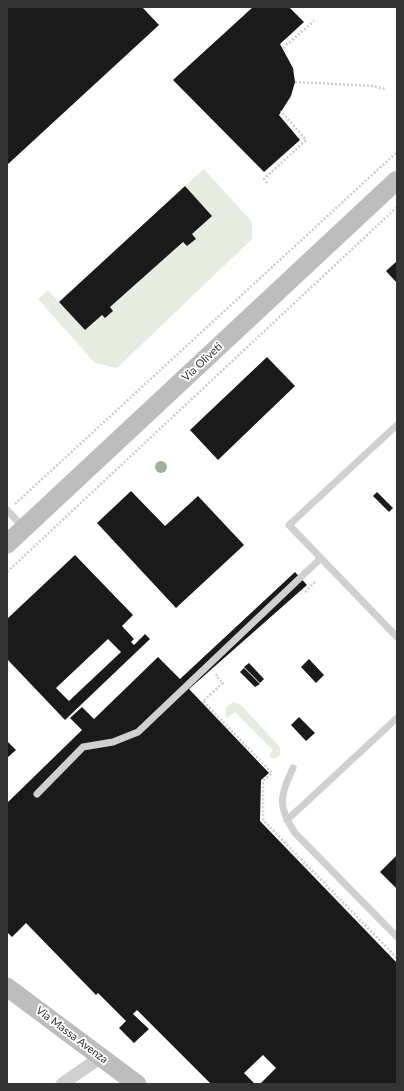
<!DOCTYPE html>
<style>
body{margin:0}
#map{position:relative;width:404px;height:1091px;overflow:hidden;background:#fff;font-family:Lato,sans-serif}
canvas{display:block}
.frame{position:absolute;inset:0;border:8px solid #333;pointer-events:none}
</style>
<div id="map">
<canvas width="404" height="1091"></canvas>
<div class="frame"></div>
</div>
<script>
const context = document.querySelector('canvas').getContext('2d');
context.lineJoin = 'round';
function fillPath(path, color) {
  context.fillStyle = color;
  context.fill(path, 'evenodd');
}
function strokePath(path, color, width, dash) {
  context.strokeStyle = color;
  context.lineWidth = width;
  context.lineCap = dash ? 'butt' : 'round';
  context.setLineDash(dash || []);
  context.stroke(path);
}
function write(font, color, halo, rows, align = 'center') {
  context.font = font + ' Lato,sans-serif';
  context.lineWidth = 4;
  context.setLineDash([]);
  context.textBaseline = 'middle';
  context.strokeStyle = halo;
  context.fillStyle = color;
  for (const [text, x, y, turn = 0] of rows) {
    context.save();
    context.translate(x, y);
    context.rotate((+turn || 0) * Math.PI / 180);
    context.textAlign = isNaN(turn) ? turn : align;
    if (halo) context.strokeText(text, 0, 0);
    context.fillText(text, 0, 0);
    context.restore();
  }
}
fillPath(new Path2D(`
 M204,169L252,222V239L117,368L95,363L38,299L48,290L85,330L102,315L105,318L113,311L110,307L183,242L187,246L196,239L192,234L212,216L185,186Z
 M234,702L241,705L278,745C281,750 282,754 277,758H272L270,756V753L273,750L235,712L227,718C223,710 226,705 234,702Z`), '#e6ecdf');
fillPath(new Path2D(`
 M7,7H142L159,25L7,165Z
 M253,7H289L304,22L280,44L293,68L295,82L291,96L279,115L300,140L264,172L173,80Z
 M185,186L212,216L192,234L196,239L187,246L183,242L110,307L113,311L105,318L102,315L85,330L59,302Z
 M397,261V283L386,271Z
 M267,357L295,386L218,460L190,430Z
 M131,491L165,526L198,496L244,545L176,608L97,523Z
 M377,492L393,508L389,512L373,496Z
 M75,555L133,615L122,626L134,639L131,642L134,645L145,634L150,639L65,720L7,659V619ZM108,639L121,652L69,701L56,688Z
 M295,572L307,585L189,689L269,773L261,780L260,821L397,963V1084H260L276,1068L263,1055L244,1073L255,1084H211L137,1010L133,1014L149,1029L134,1043L119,1028L126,1021L98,993L96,995L26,923L12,937L7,932V803L82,730L70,718L82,707L94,719L158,657L180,679Z
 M309,659L324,675L316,683L301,667Z
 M249,663L264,679L260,683L244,667Z
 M244,668L260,684L255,687L240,672Z
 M299,717L315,733L306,741L291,725Z
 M7,741L16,750L7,758Z
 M397,855V889L380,872Z`), '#1a1a1a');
strokePath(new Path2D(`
 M283,48L314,21
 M295,82L373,86L385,89
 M267,183L264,179L306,140L281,111
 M15,504L397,152
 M7,572L397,207
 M305,592L316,581
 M217,674L216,676L223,683L203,701L272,773L263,781V820L397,958`), '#cdcdcd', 2.5, [2, 2]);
strokePath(new Path2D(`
 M397,425L289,525L397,637
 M7,510L24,528
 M293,768C280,797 277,805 295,833L397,937
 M37,794L83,747L113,742L138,732L321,558
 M287,820L397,718`), '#d0d0d0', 7);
strokePath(new Path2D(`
 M62,1084L101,1057`), '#d0d0d0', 13);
strokePath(new Path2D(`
 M7,544L397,180
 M7,987L137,1084`), '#bdbdbd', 19);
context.fillStyle = '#a2b095';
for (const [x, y] of [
 [161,467]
]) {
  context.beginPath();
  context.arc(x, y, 6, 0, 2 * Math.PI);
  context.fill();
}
write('11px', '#333', '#fff', [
 ["Via Oliveti",202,362,-43],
 ["Via Massa Avenza",72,1035,37]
]);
</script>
